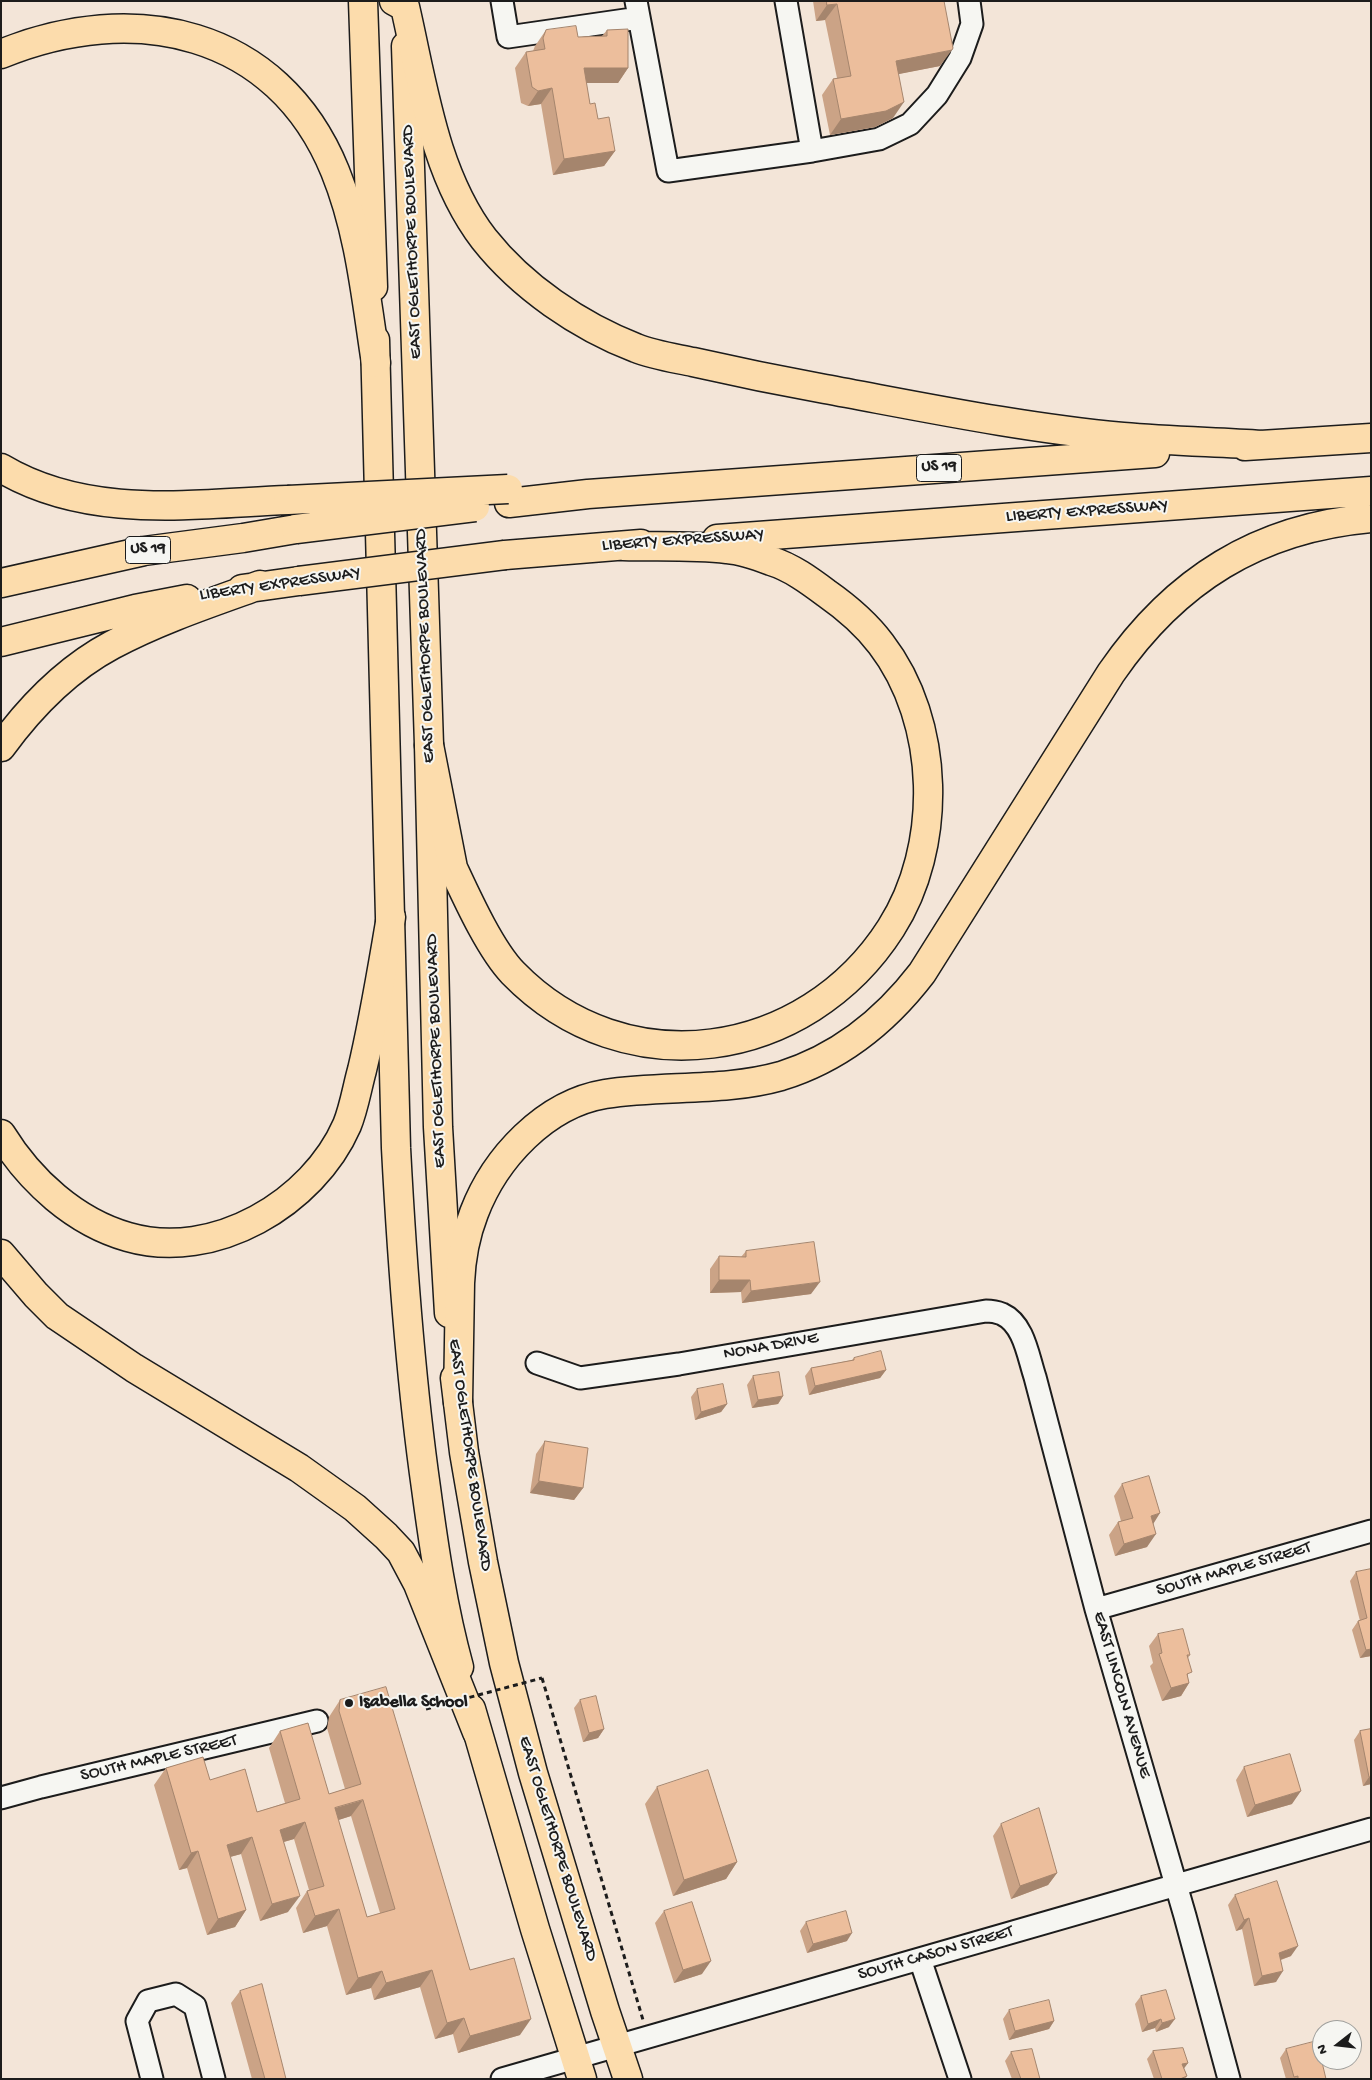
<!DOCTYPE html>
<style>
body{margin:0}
#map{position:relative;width:1372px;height:2080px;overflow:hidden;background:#f3e5d8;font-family:"Gochi Hand",sans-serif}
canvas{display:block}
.frame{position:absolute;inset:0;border:2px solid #1c1c1c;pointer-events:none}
.north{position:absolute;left:1312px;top:2020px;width:50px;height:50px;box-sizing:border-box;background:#f6f6f2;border:1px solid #9f9f9c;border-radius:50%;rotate:254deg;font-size:14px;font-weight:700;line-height:20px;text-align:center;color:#1c1c1c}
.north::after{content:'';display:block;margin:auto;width:18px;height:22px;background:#1c1c1c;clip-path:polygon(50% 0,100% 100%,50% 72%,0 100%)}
</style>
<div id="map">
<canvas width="1372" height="2080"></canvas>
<div class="frame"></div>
<div class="north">N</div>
</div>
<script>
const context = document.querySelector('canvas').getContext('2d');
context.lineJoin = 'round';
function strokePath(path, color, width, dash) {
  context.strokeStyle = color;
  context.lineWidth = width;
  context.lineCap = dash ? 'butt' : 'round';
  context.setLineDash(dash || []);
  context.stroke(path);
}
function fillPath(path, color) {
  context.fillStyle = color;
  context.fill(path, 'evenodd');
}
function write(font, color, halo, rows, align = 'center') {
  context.font = font + ' "Gochi Hand",sans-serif';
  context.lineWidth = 4;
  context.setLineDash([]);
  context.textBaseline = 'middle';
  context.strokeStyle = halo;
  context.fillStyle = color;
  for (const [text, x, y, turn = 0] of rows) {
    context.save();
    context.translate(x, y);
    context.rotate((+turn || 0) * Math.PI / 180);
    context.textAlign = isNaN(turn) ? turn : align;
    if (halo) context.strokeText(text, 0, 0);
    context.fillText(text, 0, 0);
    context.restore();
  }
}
const minor = new Path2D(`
 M502,1L508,37L639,18
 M636,1L668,171L812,151
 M786,1L812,151L879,139L910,124L937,95L960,58L972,24L969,1
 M537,1363L580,1378L679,1364L986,1311C991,1311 997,1312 1002,1314C1024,1324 1028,1356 1035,1377L1096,1609L1185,1916L1229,2079
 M1096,1609L1371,1531
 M1,1798L41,1787L317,1721
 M920,1959L960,2079
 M152,2079L137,2021L148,2001L176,1994L195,2006L214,2079
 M502,2079L1371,1829`);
const major = new Path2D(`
 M363,1L373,287
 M406,46L429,745L438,1127L449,1313
 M375,340L396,1148C402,1262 410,1375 426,1488C434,1548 443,1609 459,1667
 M455,1378L464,1452L483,1562L504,1663L533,1773L605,2011L628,2079
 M471,1709L535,1929L582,2079`);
const highway = new Path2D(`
 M394,1L405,7C423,85 434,174 484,239C522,287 579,326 636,348C653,355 674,358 693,362C737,372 781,381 825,389C923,407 1023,428 1123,437C1169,441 1216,442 1262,445
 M1,54C133,0 277,29 335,171C360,232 366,299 376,363
 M1245,446L1371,438
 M1,468C88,520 192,504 288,500
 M509,503L588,494L1155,453
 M717,539L1371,491
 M505,555L641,544
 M1,583L144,551L243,538L296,529
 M242,589L299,581
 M1,642L135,609L187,599
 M429,745L453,868C467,898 490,949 513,973C625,1088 806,1061 891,928C943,847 941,722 881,644C866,624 846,607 826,593C810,581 791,567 771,561C758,556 741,550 727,549C693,545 657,547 623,546
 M1,747C31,706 67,669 112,645C159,620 210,603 260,585
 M1,1134C30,1181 75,1222 128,1237C214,1262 313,1203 347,1125C354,1108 357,1088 362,1070C374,1020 382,969 391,917
 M1,1254L36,1295L57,1316L134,1368L299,1468L355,1508L386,1536L401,1552L418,1584L477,1732
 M458,1402L460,1283C461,1259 465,1236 474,1213C495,1158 545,1104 605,1094C664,1085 724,1092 781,1076C839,1058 886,1020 922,973L1111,673C1175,580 1258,528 1371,518`);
strokePath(minor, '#1c1c1c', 25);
strokePath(major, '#1c1c1c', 31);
strokePath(highway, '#1c1c1c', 31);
strokePath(new Path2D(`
 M542,1678L643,2020`), '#1c1c1c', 3, [5, 4]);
strokePath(minor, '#f6f6f2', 21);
strokePath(major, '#fcdcac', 28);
strokePath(highway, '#fcdcac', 28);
const highwayBridge = new Path2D(`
 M288,500L508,489
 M296,529L475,507
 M299,581L505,555`);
strokePath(highwayBridge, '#1c1c1c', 31, []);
strokePath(new Path2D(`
 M426,1709L542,1678`), '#1c1c1c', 3, [5, 4]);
strokePath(highwayBridge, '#fcdcac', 28);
fillPath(new Path2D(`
 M813,1H944L940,66L898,74L893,118L875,127L830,135L822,95L833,79L837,78L825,20L816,21Z
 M546,30L578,37L602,36L607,30L628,68L618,83H586L590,104L615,151L604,166L553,175L541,104L528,106L521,103L515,68L526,52L533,51L535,46Z
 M746,1251L811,1294L742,1303L741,1292L710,1293V1269L719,1256L741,1257Z
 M854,1358L886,1370L880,1378L809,1395L805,1376L811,1368L852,1360Z
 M753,1376L783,1396L778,1404L752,1408L747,1385Z
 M697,1389L727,1404L721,1412L695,1420L691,1397Z
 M545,1441L583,1488L574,1500L530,1493L536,1454Z
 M1122,1484L1153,1524L1147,1547L1115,1556L1109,1535L1118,1522L1121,1521L1114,1496Z
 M1371,1569V1656L1360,1658L1352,1630L1358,1621H1360L1350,1581L1356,1572Z
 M1158,1634L1190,1655L1188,1658V1678L1189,1683L1181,1696L1162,1701L1150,1666L1153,1663L1149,1646Z
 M340,1700L470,1970L520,2035L458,2053L453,2034L435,2039L420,1987L374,2000L371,1988L346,1995L327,1926L303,1933L296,1908L307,1891L309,1890L294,1839L284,1842L288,1912L260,1921L241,1854L230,1857L246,1910L235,1927L207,1935L187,1868L179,1870L154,1785L166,1768L210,1780L257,1812L285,1803L269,1748L280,1731L329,1794L345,1789L327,1728L329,1717ZM351,1816L380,1913L367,1917L338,1820Z
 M580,1700L604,1729L598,1738L583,1742L574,1708Z
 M1371,1729V1784L1363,1786L1354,1740L1360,1731Z
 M1244,1767L1292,1804L1247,1817L1236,1780Z
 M657,1787L737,1862L726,1879L673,1896L645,1804Z
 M1001,1824L1057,1873L1048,1885L1011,1899L993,1836Z
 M1235,1895L1291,1956L1281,1960L1276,1982L1254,1986L1242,1929L1236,1931L1228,1905Z
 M664,1911L702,1974L674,1983L655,1923Z
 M806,1922L847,1941L807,1953L800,1931Z
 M240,1991L286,2079H252L231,2003Z
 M1141,1996L1169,2027L1156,2032L1155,2028L1142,2032L1135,2004Z
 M1009,2010L1054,2021L1049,2029L1009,2040L1003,2019Z
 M1286,2049L1326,2079H1286L1280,2058Z
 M1153,2051L1188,2063L1184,2068L1187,2076L1185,2079H1154L1147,2059Z
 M1011,2052L1040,2079H1012L1005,2061Z`), '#cba386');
fillPath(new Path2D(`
 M837,4L825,20L816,21L827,5Z
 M952,50L940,66L884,77L896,61Z
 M584,68H628L618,83H573Z
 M552,88L541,104L528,106L538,91Z
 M904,102L893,118L875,127L830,135L841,119Z
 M615,151L604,166L553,175L564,159Z
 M719,1280H750L741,1292L710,1293Z
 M820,1282L811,1294L742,1303L751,1291Z
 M886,1370L880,1378L809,1395L815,1386Z
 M783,1396L778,1404L752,1408L758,1400Z
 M727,1404L721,1412L695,1420L701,1412Z
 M539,1481L583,1488L574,1500L530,1493Z
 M1160,1513L1152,1526L1151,1516Z
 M1156,1534L1147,1547L1115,1556L1124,1544Z
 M1371,1649V1656L1360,1658L1366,1650Z
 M1189,1683L1181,1696L1162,1701L1171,1688Z
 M604,1729L598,1738L583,1742L589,1733Z
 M1369,1777H1371V1784L1363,1786Z
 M1301,1791L1292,1804L1247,1817L1255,1805Z
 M363,1800L351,1816L323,1825L335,1808Z
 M305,1822L294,1839L269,1846L280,1830Z
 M252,1837L241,1854L215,1861L227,1845Z
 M198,1851L187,1868L179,1870L191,1853Z
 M737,1862L726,1879L673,1896L684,1880Z
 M1057,1873L1048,1885L1011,1899L1020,1886Z
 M300,1896L288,1912L260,1921L272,1904Z
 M339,1909L327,1926L303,1933L315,1916Z
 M246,1910L235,1927L207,1935L218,1919Z
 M1249,1918L1242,1929L1236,1931L1244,1920Z
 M852,1933L847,1941L807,1953L813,1944Z
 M1298,1946L1291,1956L1271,1963L1279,1953Z
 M711,1961L702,1974L674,1983L683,1970Z
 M432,1970L420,1987L374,2000L386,1983Z
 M382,1971L371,1988L346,1995L358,1978Z
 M1283,1971L1276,1982L1254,1986L1262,1976Z
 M464,2018L453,2034L435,2039L447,2023Z
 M531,2019L520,2035L458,2053L470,2036Z
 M1161,2019L1155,2028L1142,2032L1148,2024Z
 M1175,2019L1169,2027L1156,2032L1162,2023Z
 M1054,2021L1049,2029L1009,2040L1015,2031Z
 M1188,2063L1182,2071V2064Z`), '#a5856d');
const building = new Path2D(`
 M827,1H944L953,48L952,50L896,61L904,102L886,111L841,119L833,79L851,76L837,4L827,5Z
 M576,26L578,37L607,36V30L628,29V68H584L590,104L595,103L598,119L609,117L615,151L564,159L552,88L538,91L532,87L526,52L545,49L543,38L546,30Z
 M814,1242L820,1282L751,1291L750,1280H719V1256L746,1257V1251Z
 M881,1351L886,1370L815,1386L811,1368L854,1360V1358Z
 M779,1372L783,1396L758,1400L753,1376Z
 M723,1384L727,1404L701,1412L697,1389Z
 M545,1441L588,1448L583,1488L539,1481Z
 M1149,1476L1160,1513L1151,1516L1156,1534L1124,1544L1118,1522L1133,1518L1122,1484Z
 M1371,1569V1649L1366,1650L1358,1621L1367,1618L1356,1572Z
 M1183,1629L1190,1655H1187L1192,1672L1187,1674L1189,1683L1171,1688L1159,1654L1162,1653L1158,1634Z
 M386,1687L470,1970L514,1958L531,2019L470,2036L464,2018L447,2023L432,1970L386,1983L382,1971L358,1978L339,1909L315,1916L307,1891L324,1886L305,1822L280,1830L300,1896L272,1904L252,1837L227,1845L246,1910L218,1919L198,1851L191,1853L166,1768L203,1757L210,1780L245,1769L257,1812L300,1799L280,1731L308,1723L329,1794L361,1784L339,1711L340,1700ZM363,1800L395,1909L367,1917L335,1808Z
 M596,1696L604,1729L589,1733L580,1700Z
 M1371,1729V1777H1369L1360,1731Z
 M1290,1754L1301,1791L1255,1805L1244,1767Z
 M708,1770L737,1862L684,1880L657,1787Z
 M1039,1808L1057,1873L1020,1886L1001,1824Z
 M1277,1881L1298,1946L1279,1953L1283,1971L1262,1976L1249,1918L1244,1920L1235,1895Z
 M692,1902L711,1961L683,1970L664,1911Z
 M846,1911L852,1933L813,1944L806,1922Z
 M262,1984L286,2079H265L240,1991Z
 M1166,1990L1175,2019L1162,2023L1161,2019L1148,2024L1141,1996Z
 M1049,2000L1054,2021L1015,2031L1009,2010Z
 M1317,2041L1326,2079H1298V2076L1294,2077L1286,2049Z
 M1183,2048L1188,2063L1182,2064L1187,2076L1180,2079H1162L1153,2051Z
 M1032,2049L1040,2079H1021L1011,2052Z`);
fillPath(building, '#ecbe9c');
strokePath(building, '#a5856d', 1);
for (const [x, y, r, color] of [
 [349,1703,5,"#1c1c1c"]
]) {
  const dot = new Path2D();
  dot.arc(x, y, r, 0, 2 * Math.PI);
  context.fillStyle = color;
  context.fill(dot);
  strokePath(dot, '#f6f6f2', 2);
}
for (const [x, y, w] of [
 [939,468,45],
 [148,550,45]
]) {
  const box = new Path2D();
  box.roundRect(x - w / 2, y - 13.5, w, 27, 4);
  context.fillStyle = '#f6f6f2';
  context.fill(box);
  strokePath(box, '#1c1c1c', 1);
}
write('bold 16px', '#1c1c1c', null, [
 ["US 19",939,468],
 ["US 19",148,550]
]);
write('18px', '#1c1c1c', '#f6f6f2', [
 ["EAST OGLETHORPE BOULEVARD",413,242,-92],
 ["LIBERTY EXPRESSWAY",1087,512,-4],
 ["LIBERTY EXPRESSWAY",683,541,-4],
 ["LIBERTY EXPRESSWAY",280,585,-8],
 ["EAST OGLETHORPE BOULEVARD",426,646,-92],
 ["EAST OGLETHORPE BOULEVARD",437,1051,-92],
 ["NONA DRIVE",771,1347,-10],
 ["EAST OGLETHORPE BOULEVARD",469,1455,82],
 ["SOUTH MAPLE STREET",1234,1570,-16],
 ["EAST LINCOLN AVENUE",1121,1695,74],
 ["SOUTH MAPLE STREET",159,1759,-13],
 ["EAST OGLETHORPE BOULEVARD",557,1849,73],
 ["SOUTH CASON STREET",936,1954,-16]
]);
write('bold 18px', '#1c1c1c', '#f6f6f2', [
 ["Isabella School",359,1703]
], 'left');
</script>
